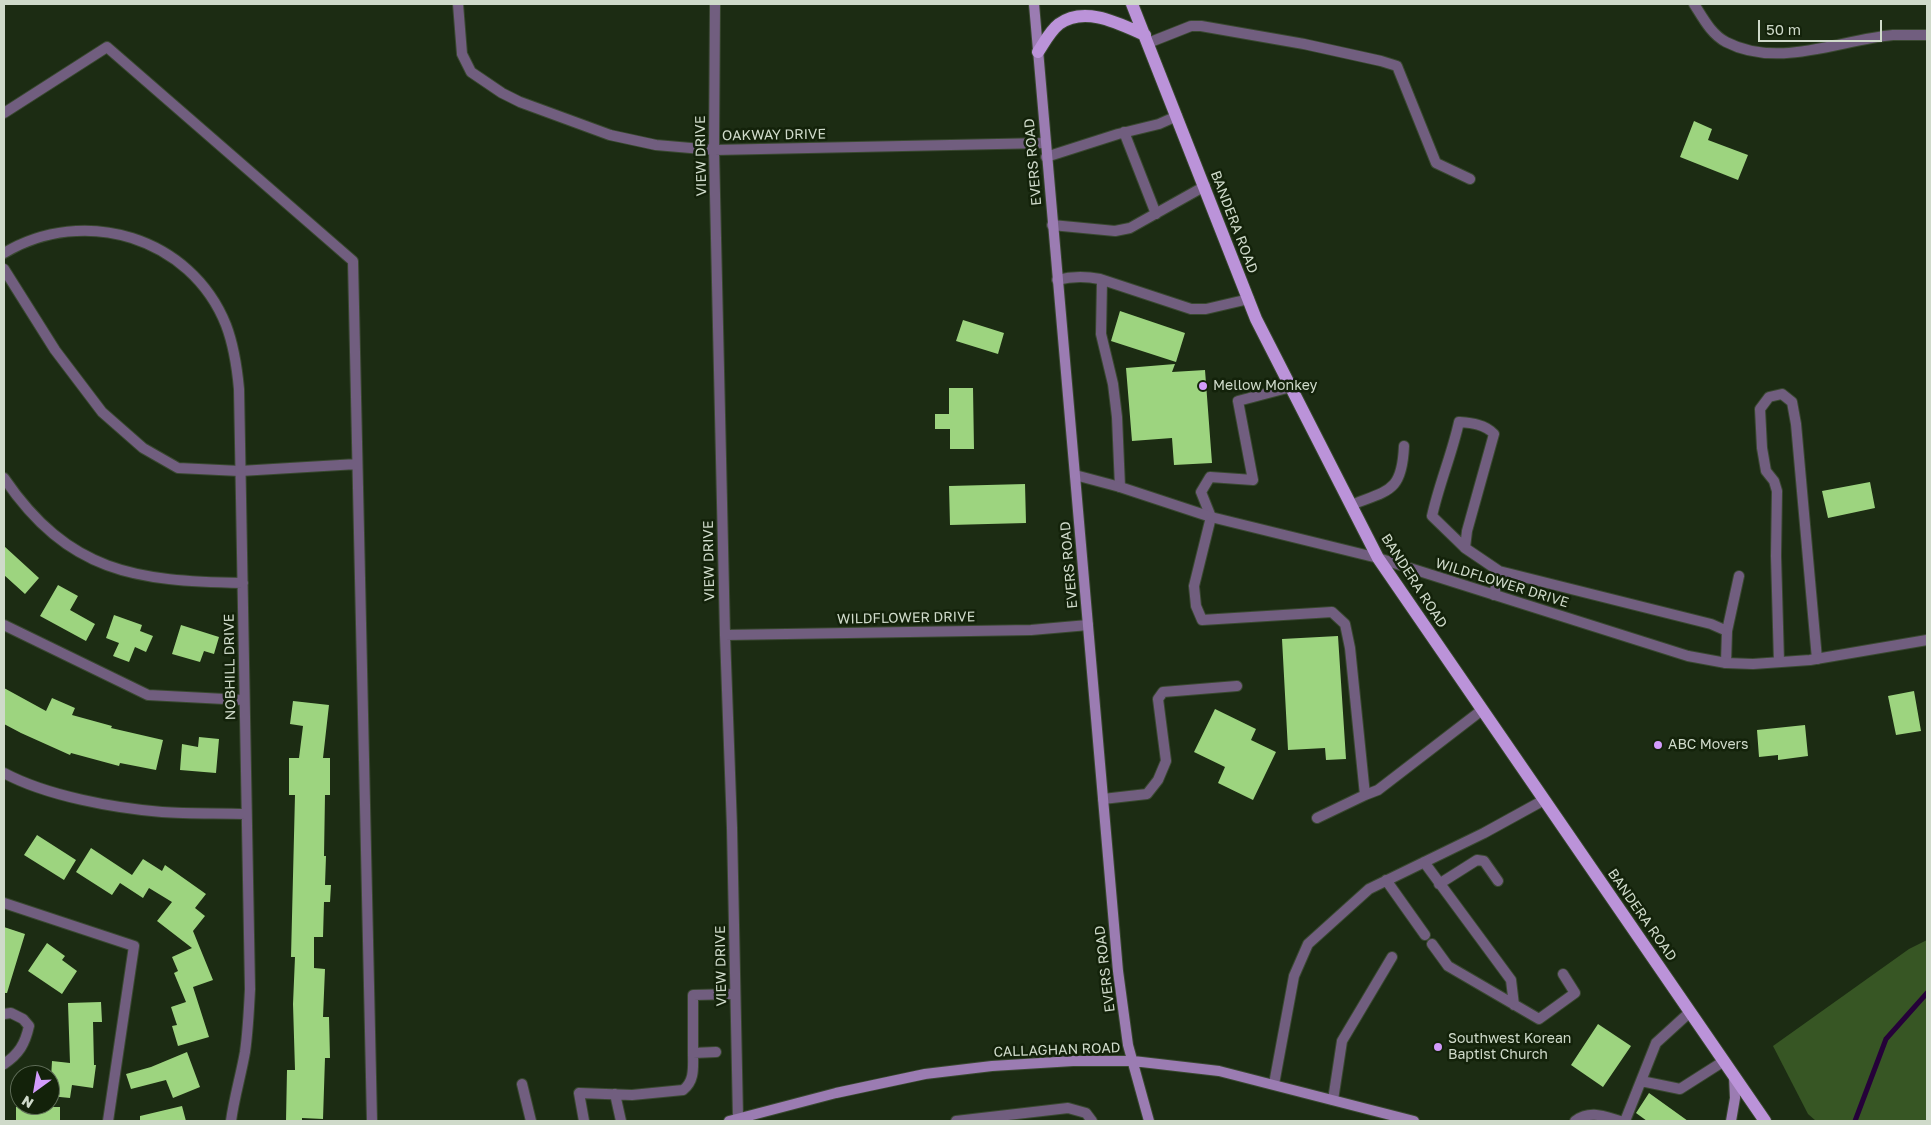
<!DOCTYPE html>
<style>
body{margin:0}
#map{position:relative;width:1931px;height:1125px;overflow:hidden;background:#1c2c13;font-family:"Golos Text",sans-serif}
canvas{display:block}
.frame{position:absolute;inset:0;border:5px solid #cfdaca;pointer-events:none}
.north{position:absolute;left:10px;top:1065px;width:50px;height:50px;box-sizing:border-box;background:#13220a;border:1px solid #5e6c57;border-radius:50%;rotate:212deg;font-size:14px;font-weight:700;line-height:20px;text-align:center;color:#cfdaca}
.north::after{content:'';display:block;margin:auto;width:18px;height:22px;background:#d39cfc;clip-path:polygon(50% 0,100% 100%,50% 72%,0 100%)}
.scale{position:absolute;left:1758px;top:20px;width:124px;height:22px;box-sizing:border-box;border:2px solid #cfdaca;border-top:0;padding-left:6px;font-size:15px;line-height:18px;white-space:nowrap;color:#cfdaca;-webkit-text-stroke:4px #13220a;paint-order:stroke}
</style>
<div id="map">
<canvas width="1931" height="1125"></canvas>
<div class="frame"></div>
<div class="north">N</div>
<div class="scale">50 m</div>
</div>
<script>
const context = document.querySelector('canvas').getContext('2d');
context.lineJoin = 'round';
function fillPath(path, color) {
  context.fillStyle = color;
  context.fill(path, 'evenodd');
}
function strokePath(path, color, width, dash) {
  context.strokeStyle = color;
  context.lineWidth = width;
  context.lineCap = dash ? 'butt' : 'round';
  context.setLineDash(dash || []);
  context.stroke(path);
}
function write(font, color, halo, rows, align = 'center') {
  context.font = font + ' "Golos Text",sans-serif';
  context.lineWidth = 5;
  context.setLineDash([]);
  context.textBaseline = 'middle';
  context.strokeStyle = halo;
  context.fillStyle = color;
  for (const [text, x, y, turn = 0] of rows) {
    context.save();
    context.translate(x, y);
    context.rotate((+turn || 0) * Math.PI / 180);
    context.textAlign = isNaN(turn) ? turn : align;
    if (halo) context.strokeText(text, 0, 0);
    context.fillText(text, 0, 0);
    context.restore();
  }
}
fillPath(new Path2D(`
 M1927,940V1121H1816L1808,1114L1773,1046L1909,949Z`), '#375624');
strokePath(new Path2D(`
 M1855,1121L1886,1039L1927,993`), '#250139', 5);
fillPath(new Path2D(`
 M1694,121L1712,129L1708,140L1748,155L1738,180L1680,157Z
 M1120,311L1185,333L1176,362L1111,341Z
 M963,320L1004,333L998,354L956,341Z
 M1175,364L1172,372L1205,370L1212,463L1174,465L1172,438L1132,441L1126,368Z
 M949,388H973L974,449H950V429H935V414H949Z
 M1870,482L1875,508L1828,518L1822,491Z
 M1025,484L1026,523L950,525L949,486Z
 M4,546L39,578L25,594L4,575Z
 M58,585L78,596L70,610L95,624L86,641L40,616Z
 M114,615L142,625L140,631L153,636L146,652L135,647L129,662L113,656L119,643L106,638Z
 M181,625L219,637L214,654L204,651L200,662L172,654Z
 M1338,636L1346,759L1326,760L1325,748L1288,750L1282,639Z
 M4,688L46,711L52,698L75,708L72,715L112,726L111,728L163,740L156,770L120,763L119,766L71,753L70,755L21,733L4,724Z
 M1914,691L1921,731L1896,735L1888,696Z
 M293,701L329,705L323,758H330V795H325L324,856H326L325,885H331L330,902H324L323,937H314V968L325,969L323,1017H329L330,1058H325L323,1119L302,1118V1121H286L287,1070H295L293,1004L295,957H291L295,795H289V758H299L303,726L290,724Z
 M1215,709L1256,729L1251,740L1276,752L1253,800L1218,783L1225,767L1194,752Z
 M1805,725L1808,756L1778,760V755L1759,757L1757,730Z
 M199,737L219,739L216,773L180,770L182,744L198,747Z
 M37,835L76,860L64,880L24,855Z
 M91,848L132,875L143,859L162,871L165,865L206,894L195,908L205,916L193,931L213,980L193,987L209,1037L178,1046L172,1026L177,1025L171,1007L186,1002L174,973L178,971L172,957L192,948L157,921L172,902L149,888L143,898L120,883L112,895L76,872Z
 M4,927L25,934L7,993H4Z
 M47,943L65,956L62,960L77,971L62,994L28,971Z
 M101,1002L102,1022H93L94,1065H96L93,1088L72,1085L70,1098L50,1096L52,1061L70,1063L68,1003Z
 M1598,1024L1631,1046L1603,1087L1571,1065Z
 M187,1052L200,1087L173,1098L166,1080L131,1089L126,1074L151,1067Z
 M1649,1093L1688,1121H1647L1636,1113Z
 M182,1106L186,1121H140V1116Z
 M16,1107H60V1121H16Z`), '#9dd47f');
const lane = new Path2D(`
 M1148,43L1191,26H1201L1304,44L1381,61L1397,66L1436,163L1470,179
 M4,113L107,47L353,261L372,1121
 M1124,132L1156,214
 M1046,157L1118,134L1159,124L1177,116
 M1052,225L1115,231L1130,228L1205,186
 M4,269L55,350L102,412L143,448L178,468L240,471L357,464
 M1057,280C1072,276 1085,276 1100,279L1191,309H1206L1249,299
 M1102,280L1101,334L1113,384L1117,417L1120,487
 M1291,387L1238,401L1253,480L1210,477L1201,492L1211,517L1194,586L1196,606L1202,620L1332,612L1345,624L1350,648L1365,795L1378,790L1482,710
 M1351,505C1389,490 1402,492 1404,446
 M1465,548L1432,516C1439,484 1452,454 1459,422C1471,423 1485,424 1494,434L1467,531L1465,548L1499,571L1494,595
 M1499,571L1711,624L1727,631L1726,663
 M4,625L148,695L244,700
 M1727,631L1739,576
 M1779,662L1776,556L1777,491L1774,481L1766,471L1762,448L1760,409L1769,397L1782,394L1792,402L1796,424L1817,659
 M1103,799L1147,794L1158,780L1166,761L1158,699L1163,692L1237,686
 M1317,818L1365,795
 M1424,862L1511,980L1514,1005
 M1386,880L1425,935
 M1439,884L1477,860L1484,861L1498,881
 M4,903L134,946L108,1121
 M1432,944L1448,966L1539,1019L1575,993L1563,974
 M4,1014L11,1013L23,1019L29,1026C25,1044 19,1054 4,1064
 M716,1052L693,1053V995L735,994
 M1641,1081L1680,1089L1724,1061
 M522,1084L531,1121
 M1274,1084L1294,976L1308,944L1369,889L1484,833L1544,800
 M615,1094L621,1121
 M1333,1100L1342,1041L1392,957
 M584,1121L579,1093L632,1095L683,1090C695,1081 693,1067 693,1053
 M1575,1121C1590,1110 1603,1116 1620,1121
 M1625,1121L1656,1043L1690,1012`);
const street = new Path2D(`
 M458,4L462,54L471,72L502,93L520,102L610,135L656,145L714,150L1045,143
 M715,4L714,150L725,635L732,828L738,1118
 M1694,4C1703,18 1711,34 1726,42C1778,69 1839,40 1893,35C1904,35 1916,35 1927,35
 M4,253C84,205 191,237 226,325C234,346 237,367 239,389L250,989C249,1010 248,1031 245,1052C241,1075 234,1098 231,1121
 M1075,475L1120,487L1211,517L1378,558L1688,656L1726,663L1753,664L1810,660L1927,640
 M4,478C69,573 135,581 243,583
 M725,635L1031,630L1088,625
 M4,773C47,796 114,808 162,812C190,814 218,813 246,814
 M956,1121L1068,1108L1086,1113L1092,1121`);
const secondary = new Path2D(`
 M1034,4L1118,971L1128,1045L1149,1121
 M729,1121L836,1093L925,1074L992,1066L1073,1061H1133L1219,1071L1414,1121
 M1731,1121L1735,1098L1734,1076`);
const primary = new Path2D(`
 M1132,4L1256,319L1378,558L1765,1121
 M1038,52C1044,43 1050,31 1059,24C1085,5 1120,24 1145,35`);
strokePath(lane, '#394830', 12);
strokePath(street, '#394830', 12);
strokePath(secondary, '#394830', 12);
strokePath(primary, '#394830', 14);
strokePath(lane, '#715e7f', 10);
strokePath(street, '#715e7f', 10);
strokePath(secondary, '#9b7cb2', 10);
strokePath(primary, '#bb93d9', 12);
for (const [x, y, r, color] of [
 [1203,386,5,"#d39cfc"],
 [1658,745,5,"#d39cfc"],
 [1438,1047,5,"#d39cfc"]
]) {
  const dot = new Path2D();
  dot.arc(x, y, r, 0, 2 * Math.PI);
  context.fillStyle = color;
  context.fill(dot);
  strokePath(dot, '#13220a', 2);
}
write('14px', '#cfdaca', '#13220a', [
 ["OAKWAY DRIVE",774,135,-1],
 ["VIEW DRIVE",701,156,-91],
 ["EVERS ROAD",1033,162,-95],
 ["BANDERA ROAD",1234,222,69],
 ["VIEW DRIVE",709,561,-91],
 ["EVERS ROAD",1069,565,-95],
 ["BANDERA ROAD",1414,581,57],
 ["WILDFLOWER DRIVE",1502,583,17],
 ["WILDFLOWER DRIVE",906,618,-1],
 ["NOBHILL DRIVE",230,667,-91],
 ["BANDERA ROAD",1642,915,55],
 ["VIEW DRIVE",721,966,-91],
 ["EVERS ROAD",1105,969,-97],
 ["CALLAGHAN ROAD",1057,1050,-2]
]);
write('14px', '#cfdaca', '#13220a', [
 ["Mellow Monkey",1213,386],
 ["ABC Movers",1668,745],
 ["Southwest Korean",1448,1039],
 ["Baptist Church",1448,1055]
], 'left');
</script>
